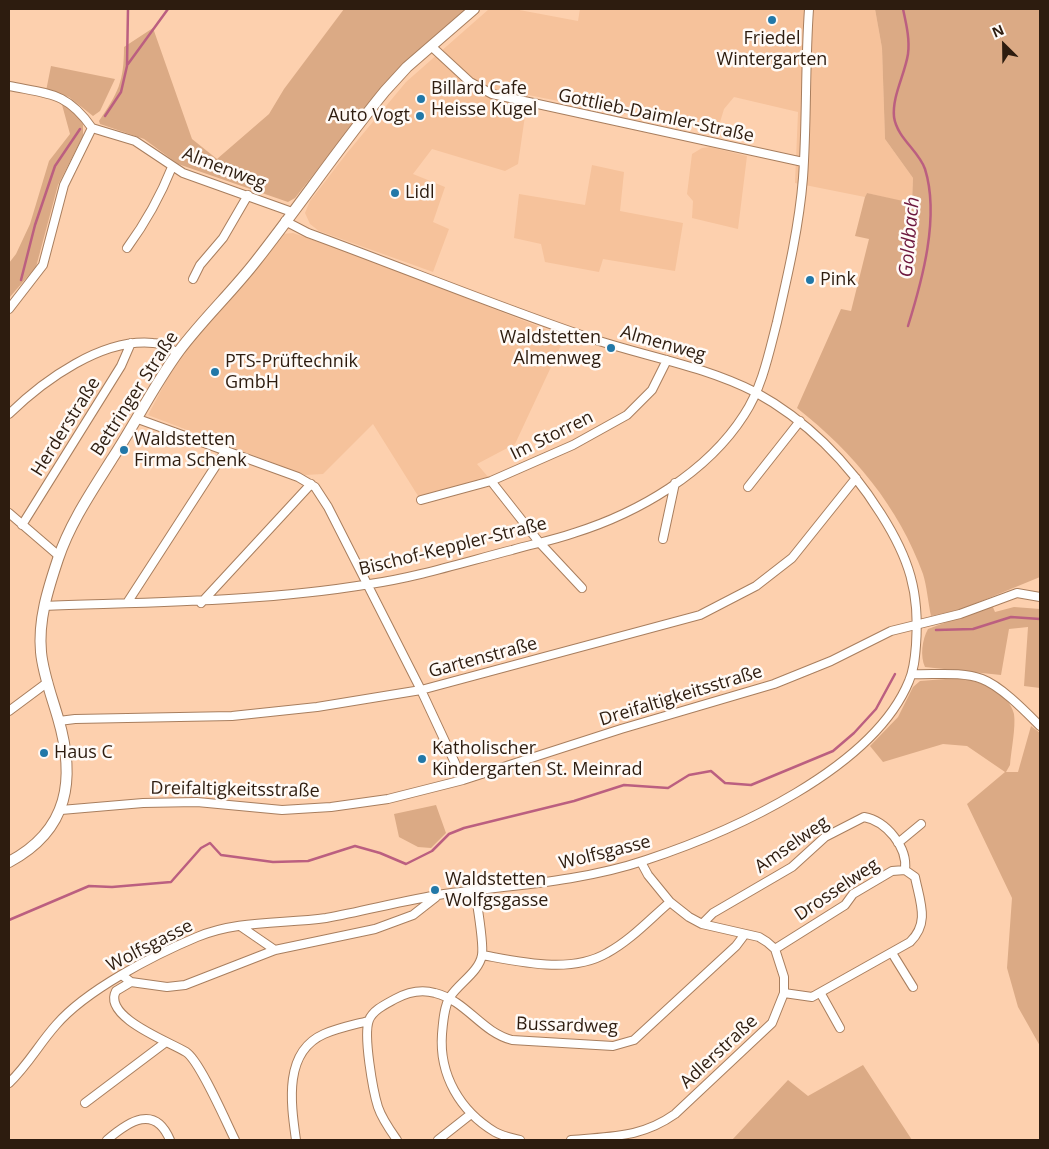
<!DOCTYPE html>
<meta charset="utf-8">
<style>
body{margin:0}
#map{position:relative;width:1049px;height:1149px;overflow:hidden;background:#fdd0ae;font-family:"Open Sans",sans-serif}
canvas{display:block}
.frame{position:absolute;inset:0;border:10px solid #2d1c0f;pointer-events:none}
.north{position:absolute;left:979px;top:20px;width:50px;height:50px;-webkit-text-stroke:4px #fffaf6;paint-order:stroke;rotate:337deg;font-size:14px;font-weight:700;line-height:20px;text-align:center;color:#2d1c0f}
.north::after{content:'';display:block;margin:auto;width:18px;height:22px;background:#2d1c0f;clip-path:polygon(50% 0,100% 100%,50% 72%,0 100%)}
</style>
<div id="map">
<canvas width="1049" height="1149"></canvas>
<div class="frame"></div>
<div class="north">N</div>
</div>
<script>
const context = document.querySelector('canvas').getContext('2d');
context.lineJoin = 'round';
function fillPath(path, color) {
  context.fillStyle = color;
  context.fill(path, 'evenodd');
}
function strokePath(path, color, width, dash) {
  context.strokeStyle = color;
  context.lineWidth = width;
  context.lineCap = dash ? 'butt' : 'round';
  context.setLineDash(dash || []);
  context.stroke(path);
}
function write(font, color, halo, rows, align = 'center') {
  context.font = font + ' "Open Sans",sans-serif';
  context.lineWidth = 5;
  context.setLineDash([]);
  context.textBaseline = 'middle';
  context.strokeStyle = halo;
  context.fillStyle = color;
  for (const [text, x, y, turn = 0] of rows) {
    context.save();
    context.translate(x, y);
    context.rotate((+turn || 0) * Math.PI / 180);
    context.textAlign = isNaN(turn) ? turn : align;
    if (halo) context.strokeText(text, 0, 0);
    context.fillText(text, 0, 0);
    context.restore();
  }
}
fillPath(new Path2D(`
 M489,9H514L578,21L580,9H875L882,48L885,139L913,178L912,204L867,193L865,197L795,183L798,112L734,97L724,109L717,132L528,95L518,164L505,171L432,149L413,174L445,187L433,222L449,229L433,272L319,231L310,224L305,213L310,201L347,153L406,82Z
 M710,147L747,156L738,229L692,218L693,201L687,194L692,154L702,148Z
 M592,165L624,172L620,211L683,223L675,271L603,259L599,272L545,262L541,244L514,238L519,194L585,205Z
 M293,233L365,258L565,337L515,444L477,464L489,478L420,499L373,424L323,474L305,475L148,415L180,355L259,266L282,234Z`), '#f6c29b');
fillPath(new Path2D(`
 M344,9H469L387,81L295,198L288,202L178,164L144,139L100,124L99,121C118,93 124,82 124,47L153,28L192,139L217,159L269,114L284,89Z
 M875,9H1040V577L962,609L931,616C928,602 927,587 923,574C899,507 853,452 797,408L841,309L851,311L869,239L855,236L865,197L867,193L912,203L913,178L885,139L882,48Z
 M51,66L115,79L100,111L93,116L69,97L46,91Z
 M61,101L80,115L83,124V136L58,185L36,267L9,298V263L16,254L30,224L49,161L70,134Z
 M992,605L995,612L1014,607L1040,609V688L1024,686L1028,627L1009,629L1001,675L925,667C920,656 922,640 928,629Z
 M958,678C978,680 1009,692 1014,714C1016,727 1011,751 1010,765L1006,772H1018L1031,726L1040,733V1046L1018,1007L1007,968L1012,898L967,804L1005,772L967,746L943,744L883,762L870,746L898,717L913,687L920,681Z
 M436,805L446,833L431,848L418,847L399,837L394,814Z
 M863,1065L912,1140H732L788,1080L808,1096Z`), '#dbaa85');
strokePath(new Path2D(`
 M903,9C906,23 910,39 908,54C905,74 892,96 894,117C897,138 919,151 925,169C940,217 922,281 908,326
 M128,64L168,9
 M105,116L121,92L127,66L128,9
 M21,280L35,225L55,166L80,129
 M936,630L973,629L1011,617L1040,619
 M9,920L89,886L112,887L171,882L201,848L210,843L221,855L273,862L308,861L355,846L380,853L406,864L432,851L449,834L464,828L574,801L624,785L668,788L689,775L711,771L725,783L751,785L833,751L854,733L876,709L895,674`), '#bb5f80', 2.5);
const minor = new Path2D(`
 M431,46L470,82L492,94L803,162
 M9,86C49,94 67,92 92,128
 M92,128L135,141L183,173L292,212
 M127,248C146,222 160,197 172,167
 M193,279L200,265L223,238L248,195
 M9,309L43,265L64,185L92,128
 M9,414C44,380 102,338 153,343C161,343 171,349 178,353
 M138,419L298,477L315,487L328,507L421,690L463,780
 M491,481L539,542L582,588
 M748,487L800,421
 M421,500L491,481L573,445L627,415L652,390L667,360
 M9,513L59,556
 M22,525L121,366L131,343
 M663,539L675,483
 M127,603L226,450
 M201,603L311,484
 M44,606C153,602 262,602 370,584C418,577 465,562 512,550C533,544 554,540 574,533C638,513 707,473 744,415C762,388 769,353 777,322C788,274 799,227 803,178C807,122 805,65 809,9
 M912,674C934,675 961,671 982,679C1001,686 1026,712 1040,726
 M9,711L48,682
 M59,721L75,719L232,716L317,707L421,690L700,615L756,586L792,558L856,478
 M61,810L143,803L197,802L282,810L331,807L388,799L463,780L621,729L774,684L831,661L891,631L960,614L1017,593L1040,597
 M898,843L921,824
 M475,890C477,905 484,942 482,955C479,972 459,983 450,997C444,1006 443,1023 442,1034C439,1075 460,1111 495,1132C502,1136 512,1138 520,1140
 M702,924L713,913L792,867L825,837L864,817C886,821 908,847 905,870
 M240,926L275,950
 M775,949L845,905L853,894L892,871L905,870L915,877C920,902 930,923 910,942L812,997L784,993
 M892,953L913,987
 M482,955C521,962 571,974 607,953C631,940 650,919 670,902
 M123,976L131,982L167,987L185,985L275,950L375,929L413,915L436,897
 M131,982L116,991C102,1017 170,1042 186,1052C200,1061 226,1122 235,1140
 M821,994L840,1028
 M9,1083C28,1065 39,1044 56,1025C86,990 154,955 197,937C237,920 283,924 326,918C365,911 405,900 444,894C512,885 581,882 646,860C731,832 873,769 909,681C914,670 915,658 916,645C920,592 909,558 881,514C849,463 808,421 755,392C702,365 642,356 587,337C493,305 401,267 308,233L285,221
 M85,1103L166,1042
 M107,1140C129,1121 155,1104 170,1140
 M296,1140C291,1104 283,1052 324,1034C338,1028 353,1025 368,1021
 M397,1140C390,1130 382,1119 378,1107C373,1091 363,1035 369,1020C373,1010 386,1004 395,999C408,992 421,989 435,993C467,1001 481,1032 512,1040L613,1046L634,1040L736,946L745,934
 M438,1140L471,1114
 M571,1140C612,1136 641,1138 675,1114L772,1023L784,993V977L775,949L767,942L759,937L702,924L689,917L670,902L648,875L641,862`);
const tertiary = new Path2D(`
 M9,862C69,830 76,779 58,718C52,697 43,674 41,652C38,620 48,589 58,559C70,523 92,491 112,459C135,424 154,385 179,351C203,319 232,292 256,261C300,205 340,146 385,91L407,67L474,9`);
strokePath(minor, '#a87e5e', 10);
strokePath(tertiary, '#a87e5e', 12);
strokePath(minor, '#fff', 8);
strokePath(tertiary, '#fff', 10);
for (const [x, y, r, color] of [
 [772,20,5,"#2278a8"],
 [421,99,5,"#2278a8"],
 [420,116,5,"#2278a8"],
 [395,193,5,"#2278a8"],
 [810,280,5,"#2278a8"],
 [611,348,5,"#2278a8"],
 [215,372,5,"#2278a8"],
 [124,450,5,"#2278a8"],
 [44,753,5,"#2278a8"],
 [422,759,5,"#2278a8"],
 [435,890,5,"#2278a8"]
]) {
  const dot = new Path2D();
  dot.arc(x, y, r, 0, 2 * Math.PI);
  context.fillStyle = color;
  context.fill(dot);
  strokePath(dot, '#fffaf6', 2);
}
write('18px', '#2d1c0f', '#fffaf6', [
 ["Friedel",772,39,"center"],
 ["Wintergarten",772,60,"center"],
 ["Billard Cafe",431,89],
 ["Heisse Kugel",431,110],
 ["Auto Vogt",410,116,"right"],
 ["Lidl",405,193],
 ["Pink",820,280],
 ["Waldstetten",601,338,"right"],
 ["Almenweg",601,359,"right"],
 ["PTS-Prüftechnik",225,362],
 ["GmbH",225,383],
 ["Waldstetten",134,440],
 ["Firma Schenk",134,461],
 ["Katholischer",432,749],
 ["Kindergarten St. Meinrad",432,770],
 ["Haus C",54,753],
 ["Waldstetten",445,880],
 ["Wolfgsgasse",445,901]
], 'left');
write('18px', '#2d1c0f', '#fffaf6', [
 ["Gottlieb-Daimler-Straße",656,116,12],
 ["Almenweg",224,169,21],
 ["Almenweg",663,344,16],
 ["Bettringer Straße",135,394,-57],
 ["Herderstraße",66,427,-58],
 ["Im Storren",552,436,-26],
 ["Bischof-Keppler-Straße",453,547,-14],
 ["Gartenstraße",483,658,-15],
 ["Dreifaltigkeitsstraße",681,696,-17],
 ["Dreifaltigkeitsstraße",235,790,1],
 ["Amselweg",792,845,-35],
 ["Wolfsgasse",605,853,-14],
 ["Drosselweg",837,890,-34],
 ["Wolfsgasse",150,946,-27],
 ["Bussardweg",567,1026,2],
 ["Adlerstraße",719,1052,-43]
]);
write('italic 19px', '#6d183e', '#fffaf6', [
 ["Goldbach",910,237,-85]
]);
</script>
